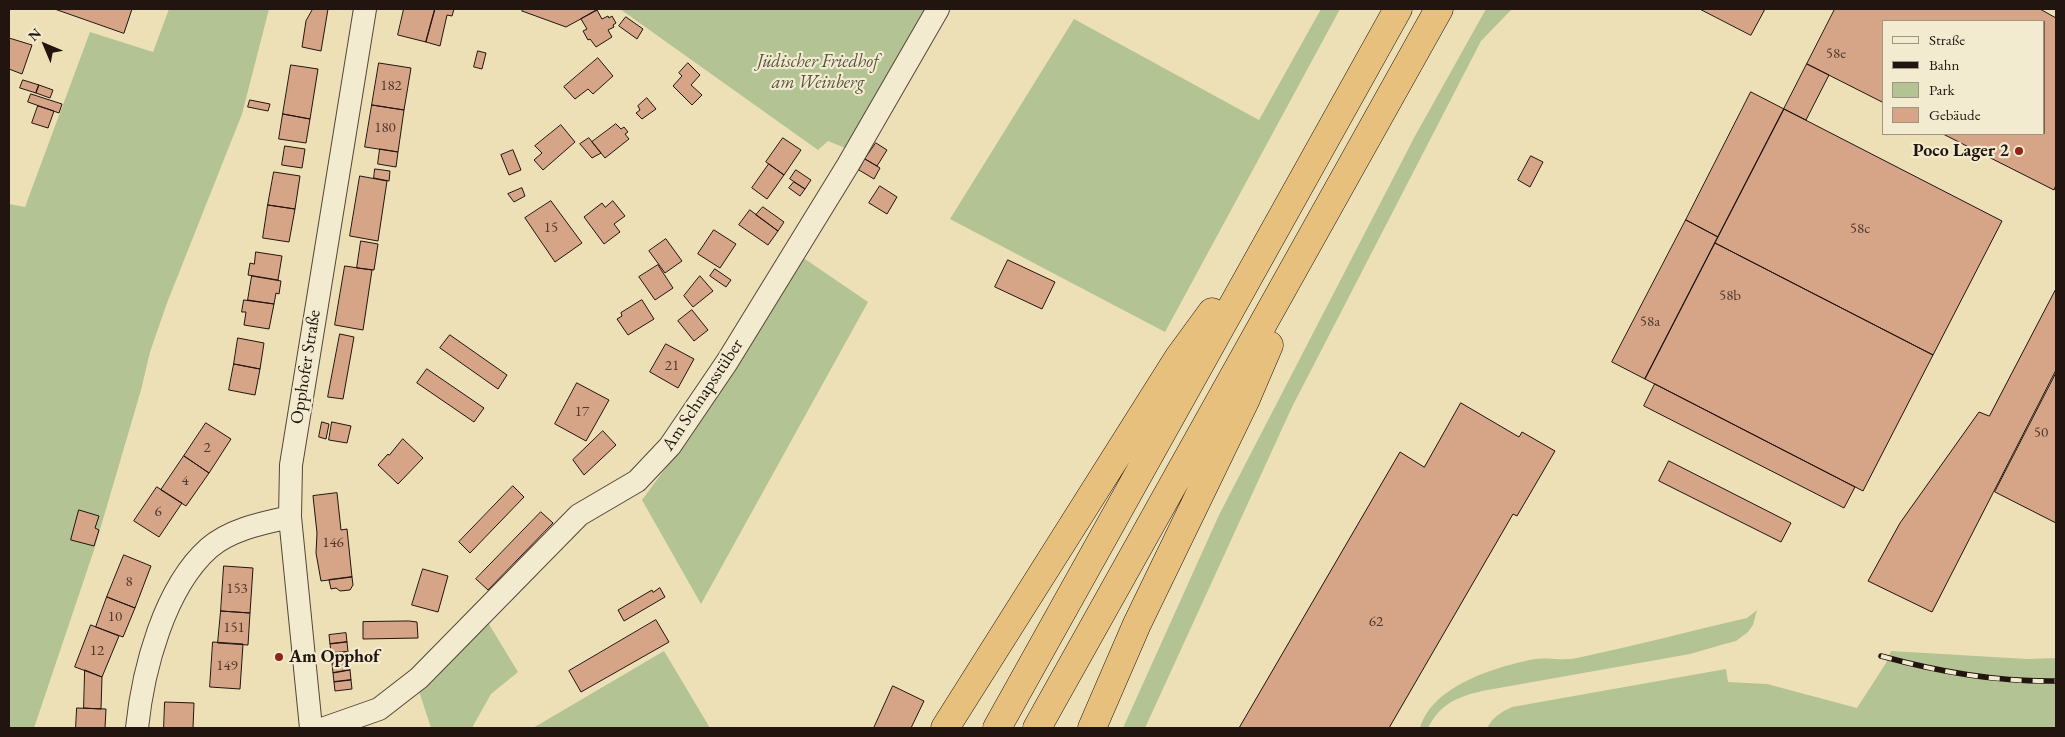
<!DOCTYPE html>
<meta charset="utf-8">
<style>
body{margin:0}
#map{position:relative;width:2065px;height:737px;overflow:hidden;background:#ede0b7;font-family:"EB Garamond",serif}
canvas{display:block}
.frame{position:absolute;inset:0;border:10px solid #22140e;pointer-events:none}
.legend{position:absolute;left:1882px;top:20px;width:162px;height:115px;box-sizing:border-box;background:#f3ebd0;border:1px solid #9f9582;margin:0;padding:6px 9px;list-style:none;font-size:15px;color:#22140e}
.legend li{display:flex;align-items:center;gap:10px;height:25px}
.legend b{width:25px;border:1px solid #9f9582}
.north{position:absolute;left:20px;top:20px;width:50px;height:50px;-webkit-text-stroke:4px #f3ebd0;paint-order:stroke;rotate:315deg;font-size:14px;font-weight:700;line-height:20px;text-align:center;color:#22140e}
.north::after{content:'';display:block;margin:auto;width:18px;height:22px;background:#22140e;clip-path:polygon(50% 0,100% 100%,50% 72%,0 100%)}
</style>
<div id="map">
<canvas width="2065" height="737"></canvas>
<div class="frame"></div>
<ul class="legend">
<li><b style="height:6px;background:#f3ebd0"></b>Straße</li>
<li><b style="height:6px;background:#22140e"></b>Bahn</li>
<li><b style="height:14px;background:#b3c393"></b>Park</li>
<li><b style="height:14px;background:#d6a487"></b>Gebäude</li>
</ul>
<div class="north">N</div>
</div>
<script>
const context = document.querySelector('canvas').getContext('2d');
context.lineJoin = 'round';
function fillPath(path, color) {
  context.fillStyle = color;
  context.fill(path, 'evenodd');
}
function strokePath(path, color, width, dash) {
  context.strokeStyle = color;
  context.lineWidth = width;
  context.lineCap = dash ? 'butt' : 'round';
  context.setLineDash(dash || []);
  context.stroke(path);
}
function write(font, color, halo, rows, align = 'center') {
  context.font = font + ' "EB Garamond",serif';
  context.lineWidth = 4.5;
  context.setLineDash([]);
  context.textBaseline = 'middle';
  context.strokeStyle = halo;
  context.fillStyle = color;
  for (const [text, x, y, turn = 0] of rows) {
    context.save();
    context.translate(x, y);
    context.rotate((+turn || 0) * Math.PI / 180);
    context.textAlign = isNaN(turn) ? turn : align;
    if (halo) context.strokeText(text, 0, 0);
    context.fillText(text, 0, 0);
    context.restore();
  }
}
fillPath(new Path2D(`
 M169,9H269L242,114L167,303L150,352L141,390L94,550L34,728H9V204L25,207L90,32L153,52Z
 M620,9H926L850,150L828,141L818,150Z
 M1321,9H1340L1165,332L950,219L1074,19L1259,120Z
 M1486,9H1512L1481,41L1292,407L1145,728H1123L1219,515L1415,136Z
 M802,257L868,302L701,604L642,500L673,458Z
 M1757,610L1753,625L1748,632L1736,641L1721,645L1690,654L1482,691C1457,697 1440,704 1428,728H1420C1433,685 1495,667 1535,659C1548,657 1563,661 1577,658C1634,646 1690,631 1747,618Z
 M487,621L518,672L491,694L473,726L474,728H431L418,688Z
 M664,651L710,728H533Z
 M1891,651L2027,659L2056,658V728H1487C1493,717 1501,712 1512,707L1726,669L1728,682L1767,684L1857,708L1886,663Z`), '#b3c393');
const building = new Path2D(`
 M55,9H132L124,33Z
 M313,9H328L321,51L302,47L306,21Z
 M404,9H435L426,42L398,35Z
 M435,9H454L452,16L447,15L440,46L426,42Z
 M524,9H599L566,27L522,11Z
 M1700,9H1765L1751,35Z
 M1835,9H2040L2056,18V185L2054,190L1943,134H2044V21H1884V103L1807,64Z
 M597,10L602,19L608,16L609,18L612,16L616,23L613,25L614,27L608,30L612,37L596,47L590,39L588,40L583,31L587,29L581,19Z
 M626,17L643,29L637,39L619,26Z
 M9,38L32,45L22,74L9,69Z
 M478,51L486,53L482,69L474,67Z
 M598,58L613,76L593,94L588,89L575,99L564,87Z
 M379,63L411,68L404,110L372,105Z
 M688,63L700,75L691,85L702,95L692,105L673,86L682,76L679,73Z
 M1807,64L1829,75L1806,120L1784,109Z
 M291,65L318,69L310,119L283,114Z
 M23,80L39,85L36,93L20,88Z
 M39,85L53,90L50,98L36,93Z
 M1751,92L1784,109L1718,237L1686,220Z
 M31,94L62,104L59,113L28,102Z
 M647,98L656,109L642,119L636,113L640,110L638,106Z
 M250,100L270,104L268,111L248,107Z
 M372,105L404,110L398,152L365,147Z
 M38,106L54,111L48,128L32,123Z
 M1784,109L2002,221L1933,355L1715,243Z
 M283,114L310,119L306,143L279,139Z
 M616,124L621,129L624,127L628,132L625,134L629,139L605,158L592,142Z
 M561,125L575,142L543,170L534,160L542,153L535,146Z
 M589,138L601,153L592,158L580,144Z
 M783,138L801,150L784,175L766,162Z
 M876,143L887,150L877,166L865,159Z
 M285,146L305,149L302,168L282,165Z
 M380,149L398,152L396,167L378,164Z
 M513,150L521,170L509,175L501,155Z
 M1531,156L1543,162L1530,187L1518,180Z
 M865,159L880,168L874,179L859,170Z
 M769,164L784,175L767,199L752,188Z
 M375,169L390,171L389,181L374,178Z
 M796,170L811,180L805,189L790,179Z
 M274,172L300,176L295,209L268,205Z
 M360,176L387,181L378,241L350,236Z
 M794,182L805,189L800,196L789,188Z
 M880,186L897,197L887,214L869,203Z
 M522,188L525,196L514,202L508,194Z
 M551,201L582,243L555,262L525,218Z
 M613,201L625,216L614,224L620,232L604,244L584,217L602,203L605,207Z
 M268,205L295,209L289,242L263,238Z
 M763,207L784,222L778,231L756,215Z
 M750,210L778,231L768,245L739,225Z
 M1686,220L1718,237L1645,379L1612,362Z
 M714,230L736,244L720,268L698,254Z
 M666,239L682,261L665,273L649,251Z
 M361,241L378,244L374,270L357,268Z
 M1715,243L1933,355L1863,491L1645,379Z
 M256,252L282,256L278,280L248,275L250,263L254,264Z
 M1008,260L1055,282L1042,309L995,287Z
 M658,265L673,288L655,300L639,277Z
 M345,266L372,270L363,330L335,325Z
 M715,269L731,280L726,287L710,276Z
 M252,276L281,281L279,294L276,293L274,304L248,300Z
 M700,276L713,291L693,307L684,296Z
 M2056,289V370L1932,612L1868,581L1900,523L1979,412L1989,416Z
 M244,300L274,304L269,329L244,325L246,312H242Z
 M642,300L654,319L628,335L617,319L622,316L621,313Z
 M692,310L708,330L694,341L678,321Z
 M340,334L354,337L343,399L328,397Z
 M450,335L507,375L498,389L440,348Z
 M238,338L264,343L260,369L234,364Z
 M666,344L694,359L678,388L650,372Z
 M234,364L260,369L255,395L229,390Z
 M427,369L484,408L474,422L417,383Z
 M2056,373V523L1995,492Z
 M577,383L609,400L586,441L555,424Z
 M1655,384L1855,487L1844,508L1644,406Z
 M1461,403L1519,437L1522,432L1555,451L1517,516L1513,514L1389,728H1239L1400,452L1424,467Z
 M322,422L329,424L326,439L319,437Z
 M332,422L351,426L347,443L329,440Z
 M206,423L231,439L209,473L184,456Z
 M603,431L616,445L584,475L573,460Z
 M403,439L423,458L398,484L378,465L388,454L389,455Z
 M184,456L209,473L186,506L161,490Z
 M1669,461L1791,523L1781,542L1659,481Z
 M513,486L524,497L470,553L459,542Z
 M157,487L182,503L159,537L134,521Z
 M337,493L341,530L347,529L352,577L321,581L316,553L317,533L313,496Z
 M79,510L99,516L95,528L99,530L94,546L71,540Z
 M541,512L553,523L488,590L476,579Z
 M124,555L151,566L135,608L107,597Z
 M224,566L253,568L250,613L221,611Z
 M423,569L448,576L438,612L412,605Z
 M352,577L353,585L350,590L340,591L336,588L331,589L329,580Z
 M660,588L665,597L624,621L618,610L652,590L653,592Z
 M107,597L135,608L123,637L96,627Z
 M221,611L250,613L248,645L218,643Z
 M656,620L669,642L581,692L569,671Z
 M409,621L417,622L418,638L363,639V622Z
 M91,625L119,636L102,677L75,667Z
 M346,633L347,642L330,644L329,635Z
 M213,642L243,644L240,689L210,687Z
 M347,642L348,652L331,653L330,644Z
 M348,652L349,661L332,663L331,653Z
 M349,661L350,670L333,673L332,663Z
 M85,670L102,677L101,709L84,708Z
 M350,670L351,680L334,682L333,673Z
 M351,680L352,689L335,691L334,682Z
 M893,686L924,701L911,728H874Z
 M165,702L194,703L193,728H164Z
 M77,708L106,709L105,728H76Z`);
fillPath(building, '#d6a487');
strokePath(building, '#22140e', 1);
const minor = new Path2D(`
 M137,728C143,670 164,588 209,548C231,529 263,523 290,517
 M311,728L290,517L291,465L365,9
 M325,728L379,709L419,678L579,515L637,481L670,446L727,362L848,165L938,9`);
const highway = new Path2D(`
 M945,728L1179,357L1212,312
 M997,728L1398,9
 M1037,728L1439,9
 M1092,728L1137,624L1245,401L1269,345`);
strokePath(minor, '#554738', 24);
strokePath(highway, '#22140e', 29);
strokePath(minor, '#f3ebd0', 22);
strokePath(highway, '#e6c07c', 28);
const rail = new Path2D(`
 M1881,656C1939,672 1996,682 2056,681`);
strokePath(rail, '#22140e', 5.5);
strokePath(rail, '#f3ebd0', 4, [11]);
for (const [x, y, r, color] of [
 [2019,151,5,"#8f2418"],
 [279,657,5,"#8f2418"]
]) {
  const dot = new Path2D();
  dot.arc(x, y, r, 0, 2 * Math.PI);
  context.fillStyle = color;
  context.fill(dot);
  strokePath(dot, '#f3ebd0', 2);
}
write('15px', '#4f382c', null, [
 ["58e",1836,54],
 ["182",391,86],
 ["180",385,128],
 ["15",551,228],
 ["58c",1860,229],
 ["58b",1730,296],
 ["58a",1650,322],
 ["21",672,366],
 ["17",582,412],
 ["50",2041,433],
 ["2",207,448],
 ["4",185,481],
 ["6",158,512],
 ["146",333,543],
 ["8",129,582],
 ["153",237,589],
 ["10",115,617],
 ["62",1376,622],
 ["151",234,628],
 ["12",97,651],
 ["149",227,666]
]);
write('italic 18px', '#55513d', '#f3ebd0', [
 ["Jüdischer Friedhof",818,62],
 ["am Weinberg",818,83]
]);
write('bold 18px', '#22140e', '#f3ebd0', [
 ["Poco Lager 2",2009,151],
 ["Am Opphof",289,657,"left"]
], 'right');
write('18px', '#22140e', '#f3ebd0', [
 ["Opphofer Straße",306,367,-81],
 ["Am Schnapsstüber",703,395,-56]
]);
</script>
